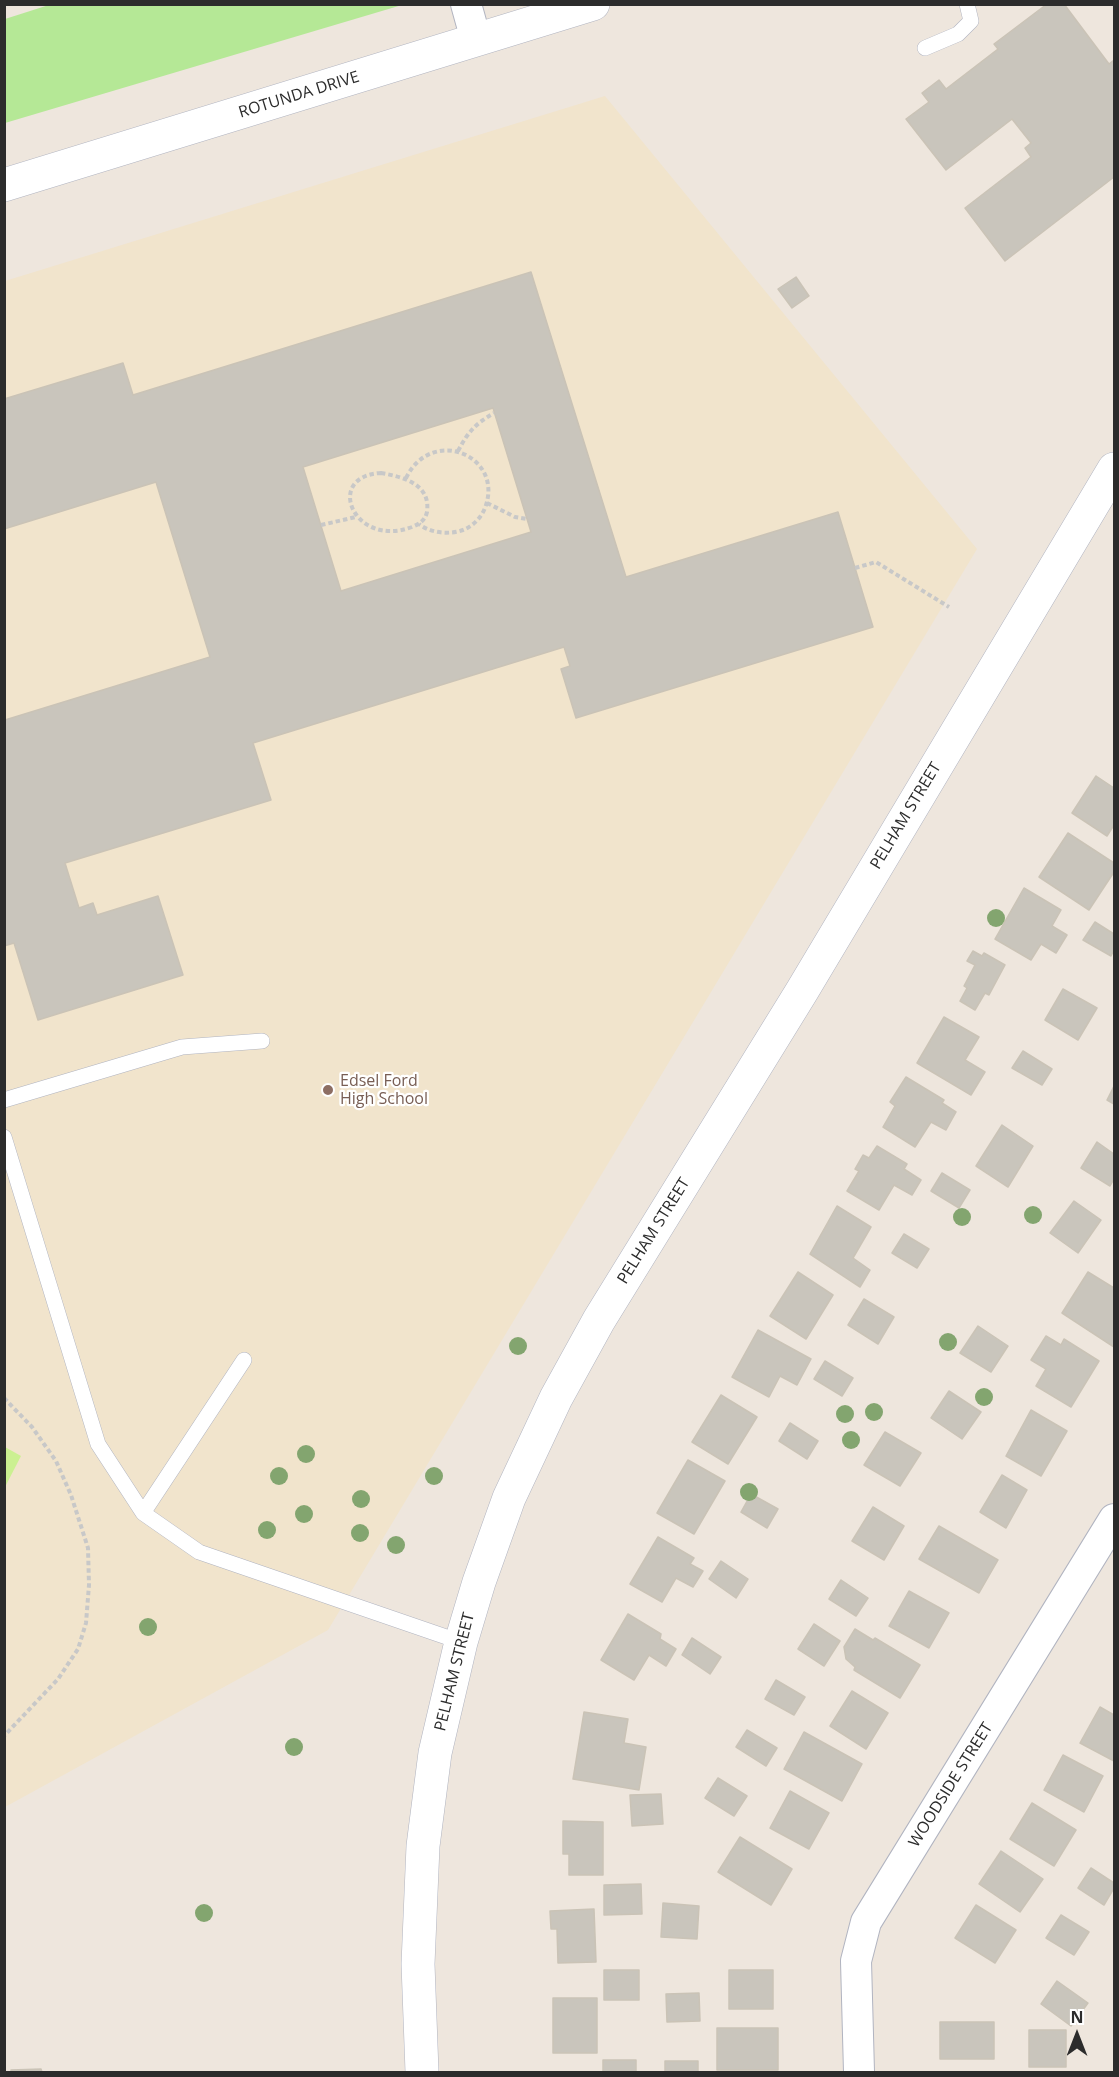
<!DOCTYPE html>
<style>
body{margin:0}
#map{position:relative;width:1119px;height:2077px;overflow:hidden;background:#eee6dd;font-family:"Open Sans",sans-serif}
canvas{display:block}
.frame{position:absolute;inset:0;border:6px solid #2c2c2c;pointer-events:none}
.north{position:absolute;left:1047px;top:2005px;width:60px;height:60px;-webkit-text-stroke:4px #fff;paint-order:stroke;rotate:0deg;font-size:16px;font-weight:700;line-height:24px;text-align:center;color:#2c2c2c}
.north::after{content:'';display:block;margin:auto;width:21px;height:27px;background:#2c2c2c;clip-path:polygon(50% 0,100% 100%,50% 72%,0 100%)}
</style>
<div id="map">
<canvas width="1119" height="2077"></canvas>
<div class="frame"></div>
<div class="north">N</div>
</div>
<script>
const context = document.querySelector('canvas').getContext('2d');
context.lineJoin = 'round';
function fillPath(path, color) {
  context.fillStyle = color;
  context.fill(path, 'evenodd');
}
function strokePath(path, color, width, dash) {
  context.strokeStyle = color;
  context.lineWidth = width;
  context.lineCap = dash ? 'butt' : 'round';
  context.setLineDash(dash || []);
  context.stroke(path);
}
function write(font, color, halo, rows, align = 'center') {
  context.font = font + ' "Open Sans",sans-serif';
  context.lineWidth = 4.5;
  context.setLineDash([]);
  context.textBaseline = 'middle';
  context.strokeStyle = halo;
  context.fillStyle = color;
  for (const [text, x, y, turn = 0] of rows) {
    context.save();
    context.translate(x, y);
    context.rotate((+turn || 0) * Math.PI / 180);
    context.textAlign = isNaN(turn) ? turn : align;
    if (halo) context.strokeText(text, 0, 0);
    context.fillText(text, 0, 0);
    context.restore();
  }
}
fillPath(new Path2D(`
 M605,96L977,549L328,1630L5,1807V281Z`), '#f1e4cc');
fillPath(new Path2D(`
 M52,4H402V5L5,123V19Z`), '#b5e896');
fillPath(new Path2D(`
 M5,1447L21,1456L5,1487Z`), '#cbf091');
const building = new Path2D(`
 M1047,4H1064L1109,64L1114,60V177L1005,261L965,208L1031,157L1025,148L1031,143L1012,119L946,170L906,119L929,102L922,93L939,80L946,89L998,49L994,44Z
 M531,272L626,577L838,512L873,627L576,718L561,669L570,666L564,647L253,743L271,800L65,863L79,908L93,903L97,915L158,896L183,975L38,1020L14,943L4,946V719L5,720L210,657L156,482L4,529V399L123,363L133,395ZM493,408L531,532L341,591L303,467Z
 M796,277L809,296L792,308L778,289Z
 M1096,776L1114,788V825L1107,836L1072,813Z
 M1068,833L1114,863V872L1089,910L1039,877Z
 M1024,888L1061,910L1052,926L1067,935L1056,953L1041,944L1031,960L995,939Z
 M1095,922L1114,934V950L1111,956L1083,940Z
 M973,951L982,956L984,953L1005,965L989,995L985,993L975,1010L960,1001L967,988L964,986L975,965L967,961Z
 M1063,989L1097,1008L1078,1040L1045,1020Z
 M944,1017L979,1037L965,1060L985,1072L971,1095L917,1063Z
 M1023,1051L1052,1069L1042,1085L1012,1068Z
 M906,1077L944,1100L942,1103L956,1112L946,1130L931,1122L915,1147L883,1127L895,1106L890,1102Z
 M1114,1086V1104L1107,1100Z
 M1002,1125L1033,1146L1008,1187L976,1166Z
 M1097,1142L1114,1154V1179L1110,1186L1081,1168Z
 M877,1146L907,1164L904,1169L921,1180L912,1195L894,1185L879,1210L847,1191L859,1171L855,1169L863,1155L869,1158Z
 M942,1173L970,1190L959,1208L931,1191Z
 M1074,1201L1101,1220L1078,1253L1050,1233Z
 M837,1206L871,1227L853,1258L870,1270L860,1287L810,1254Z
 M904,1234L929,1249L917,1268L892,1253Z
 M798,1272L833,1295L806,1339L770,1316Z
 M1088,1272L1114,1288V1347L1062,1313Z
 M864,1299L894,1317L878,1344L848,1325Z
 M978,1326L1008,1346L991,1372L960,1353Z
 M758,1330L811,1359L797,1385L780,1376L769,1397L732,1377Z
 M1046,1336L1061,1345L1064,1339L1099,1361L1071,1407L1036,1386L1046,1369L1031,1360Z
 M825,1361L853,1378L842,1396L814,1379Z
 M949,1391L981,1412L962,1439L931,1418Z
 M721,1395L757,1417L728,1464L692,1442Z
 M1031,1410L1067,1431L1041,1476L1006,1456Z
 M790,1423L818,1441L807,1459L779,1441Z
 M885,1432L921,1453L900,1486L864,1465Z
 M688,1460L725,1481L694,1534L657,1513Z
 M1002,1475L1027,1490L1006,1528L980,1512Z
 M751,1494L778,1509L767,1528L741,1512Z
 M873,1507L904,1526L884,1560L852,1541Z
 M939,1526L998,1560L979,1593L919,1559Z
 M658,1537L694,1558L690,1564L703,1571L693,1587L676,1578L662,1602L630,1584Z
 M721,1561L748,1579L736,1598L709,1579Z
 M841,1580L868,1598L856,1616L829,1599Z
 M909,1591L949,1613L929,1648L889,1626Z
 M628,1614L661,1634L660,1639L676,1649L666,1666L649,1655L634,1680L601,1660Z
 M814,1624L840,1641L824,1666L798,1649Z
 M855,1629L873,1640L875,1638L920,1665L900,1698L854,1670L855,1667L846,1659L844,1647Z
 M692,1638L721,1657L710,1674L682,1655Z
 M776,1680L805,1697L794,1715L765,1699Z
 M852,1691L888,1713L866,1749L830,1726Z
 M1100,1707L1114,1715V1761L1080,1743Z
 M584,1712L628,1719L624,1743L646,1747L639,1790L573,1779Z
 M747,1730L777,1748L766,1766L736,1747Z
 M804,1732L862,1764L842,1801L784,1769Z
 M1063,1755L1103,1776L1084,1812L1044,1790Z
 M718,1778L747,1796L734,1816L705,1798Z
 M790,1791L829,1813L809,1849L770,1828Z
 M661,1794L663,1824L632,1826L630,1795Z
 M1032,1803L1076,1830L1054,1866L1010,1839Z
 M563,1821L603,1822V1875H569V1854H563Z
 M740,1837L792,1869L771,1905L718,1872Z
 M1001,1851L1043,1879L1020,1912L979,1884Z
 M1091,1868L1114,1883V1888L1104,1905L1078,1888Z
 M641,1884L642,1914L604,1915V1885Z
 M663,1903L699,1906L697,1939L661,1937Z
 M976,1905L1016,1930L995,1963L955,1938Z
 M594,1909L596,1962L558,1963L557,1929H551L550,1911Z
 M1061,1915L1089,1932L1074,1955L1046,1938Z
 M604,1970H639V2000H604Z
 M729,1970H773V2009H729Z
 M1057,1981L1088,2003L1071,2026L1041,2004Z
 M699,1993L700,2021L667,2022L666,1994Z
 M553,1998H597V2053H553Z
 M940,2022H994V2059H940Z
 M717,2028H778V2070H717Z
 M1029,2030H1066V2067H1029Z
 M603,2060H636V2072H603Z
 M665,2061H698V2072H665Z
 M41,2069L42,2072H11V2070Z`);
fillPath(building, '#c9c5bc');
strokePath(building, '#cac3b6', 1.5);
const service = new Path2D(`
 M925,48L958,34L971,21L967,4
 M4,1100L182,1047L262,1041
 M4,1137L98,1444L143,1513
 M244,1360L143,1513L199,1552L461,1642`);
const minor = new Path2D(`
 M466,4L476,40
 M859,2072L856,1961L866,1922L1114,1519`);
const tertiary = new Path2D(`
 M422,2072L418,1964L423,1846L435,1753L461,1642L479,1582L509,1498L556,1398L599,1320L802,991L1114,469`);
const secondary = new Path2D(`
 M4,185L593,4`);
strokePath(service, '#b1b4c0', 16);
strokePath(minor, '#b1b4c0', 32);
strokePath(tertiary, '#b1b4c0', 34);
strokePath(secondary, '#b1b4c0', 34);
strokePath(new Path2D(`
 M458,451C468,432 475,424 494,413
 M381,473C403,477 431,484 427,512C425,521 419,524 412,527C354,549 323,476 381,473Z
 M406,478C432,425 505,456 485,508C481,518 473,526 463,530C449,535 430,533 419,524
 M487,503L515,517L527,519
 M321,525L356,517
 M855,568L876,562L949,607
 M4,1398L32,1427L56,1461L71,1495L88,1548L89,1585L86,1623L78,1649L58,1679L4,1736`), '#c8c8c8', 4, [4.5, 3]);
strokePath(service, '#fff', 15);
strokePath(minor, '#fff', 30);
strokePath(tertiary, '#fff', 33);
strokePath(secondary, '#fff', 33);
context.fillStyle = '#83a56f';
for (const [x, y] of [
 [996,918],
 [1033,1215],
 [962,1217],
 [948,1342],
 [518,1346],
 [984,1397],
 [874,1412],
 [845,1414],
 [851,1440],
 [306,1454],
 [279,1476],
 [434,1476],
 [749,1492],
 [361,1499],
 [304,1514],
 [267,1530],
 [360,1533],
 [396,1545],
 [148,1627],
 [294,1747],
 [204,1913]
]) {
  context.beginPath();
  context.arc(x, y, 9, 0, 2 * Math.PI);
  context.fill();
}
for (const [x, y, r, color] of [
 [328,1090,6,"#8d6e63"]
]) {
  const dot = new Path2D();
  dot.arc(x, y, r, 0, 2 * Math.PI);
  context.fillStyle = color;
  context.fill(dot);
  strokePath(dot, '#fff', 2);
}
write('16px', '#2c2c2c', '#fff', [
 ["ROTUNDA DRIVE",299,95,-17],
 ["PELHAM STREET",906,816,-59],
 ["PELHAM STREET",654,1231,-58],
 ["PELHAM STREET",455,1672,-76],
 ["WOODSIDE STREET",951,1785,-58]
]);
write('16px', '#785e54', '#fff', [
 ["Edsel Ford",340,1081],
 ["High School",340,1099]
], 'left');
</script>
